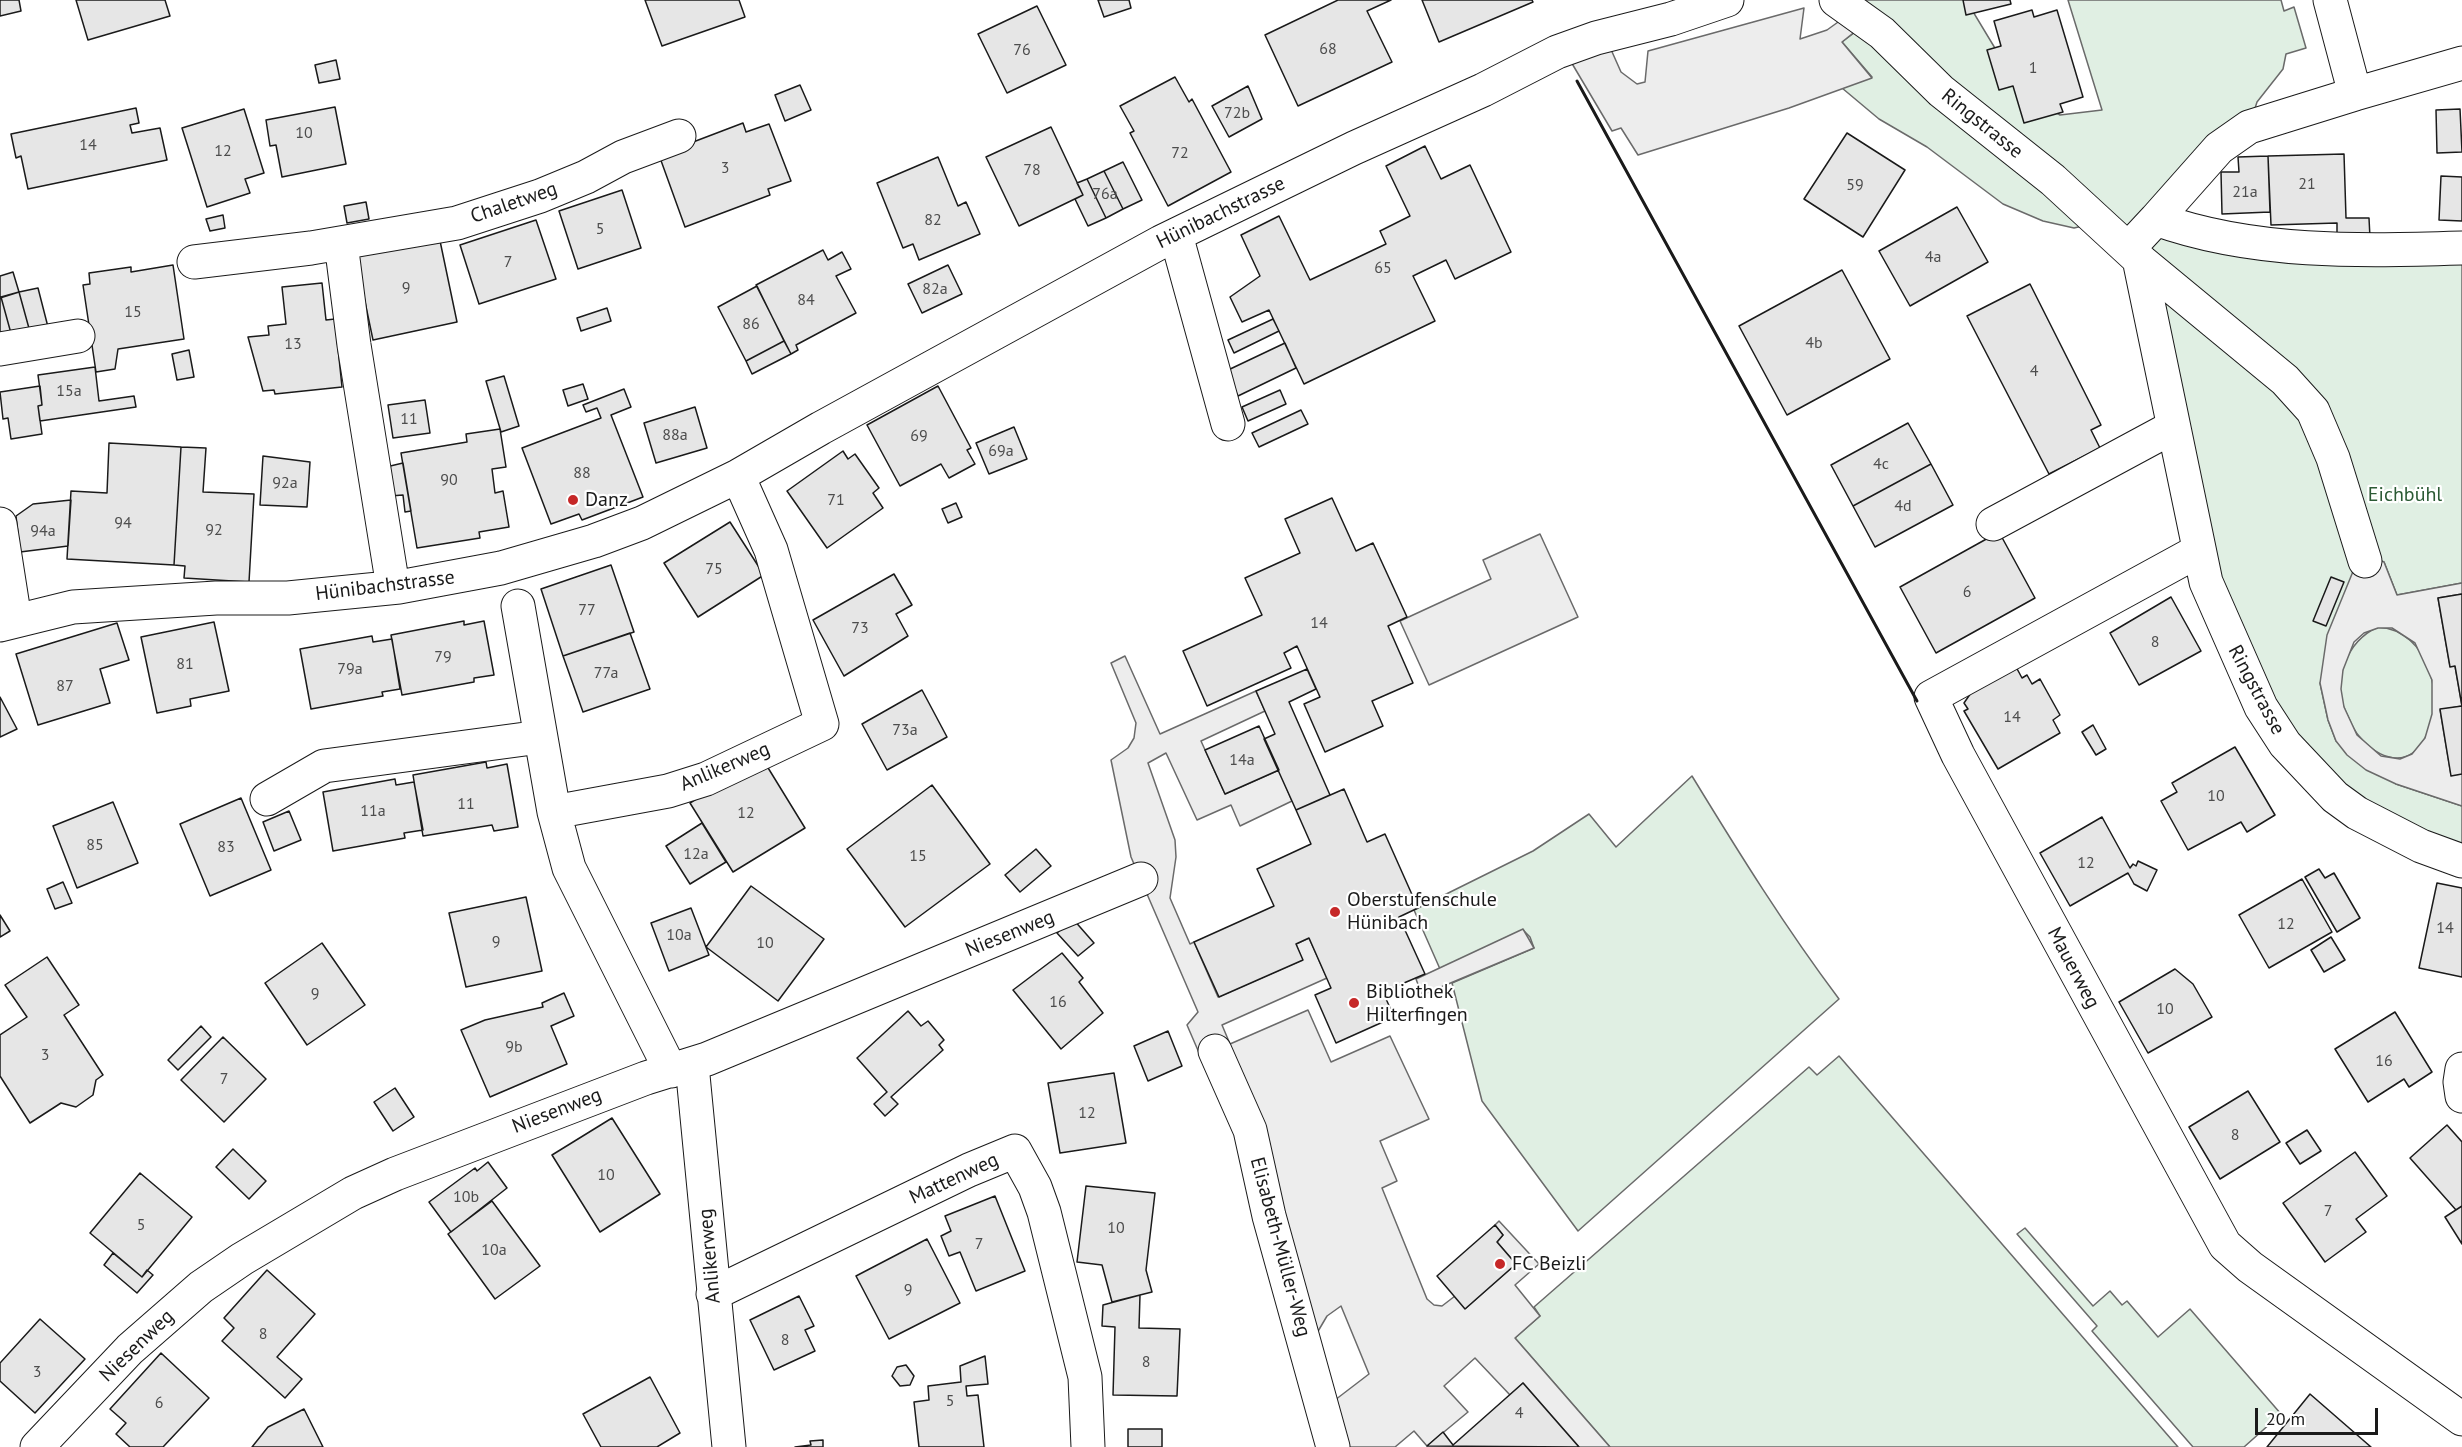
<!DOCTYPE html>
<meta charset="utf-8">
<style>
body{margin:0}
#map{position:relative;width:2462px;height:1447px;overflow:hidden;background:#fff;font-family:"PT Sans",sans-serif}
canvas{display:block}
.scale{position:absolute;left:2255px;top:1408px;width:123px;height:27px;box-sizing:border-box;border:3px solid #1a1a1a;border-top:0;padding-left:8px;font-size:18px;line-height:21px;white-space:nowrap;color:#1a1a1a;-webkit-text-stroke:4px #fff;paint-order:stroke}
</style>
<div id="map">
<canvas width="2462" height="1447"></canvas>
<div class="scale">20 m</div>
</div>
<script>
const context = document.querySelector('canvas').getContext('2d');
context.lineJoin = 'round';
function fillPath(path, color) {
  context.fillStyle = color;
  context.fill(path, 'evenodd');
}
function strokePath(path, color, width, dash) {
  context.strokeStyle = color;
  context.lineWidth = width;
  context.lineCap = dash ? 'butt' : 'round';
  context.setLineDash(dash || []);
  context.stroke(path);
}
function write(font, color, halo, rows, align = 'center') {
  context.font = font + ' "PT Sans",sans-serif';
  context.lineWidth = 4.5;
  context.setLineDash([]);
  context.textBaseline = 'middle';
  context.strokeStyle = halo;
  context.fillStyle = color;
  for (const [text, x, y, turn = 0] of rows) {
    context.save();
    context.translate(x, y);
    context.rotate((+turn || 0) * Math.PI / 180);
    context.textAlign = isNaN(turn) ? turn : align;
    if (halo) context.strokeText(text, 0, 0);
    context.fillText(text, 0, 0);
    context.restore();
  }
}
const green = new Path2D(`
 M1836,0H1966L2019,88L2060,115L2102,110L2068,0H2281L2284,11L2294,7L2306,48L2286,54L2283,69L2257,102L2249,127L2156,219L2462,248V583L2397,595L2384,562L2320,683L2328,720L2336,741L2396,784L2462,806V845L2357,813L2244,672L2139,259L2100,222L2074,228L2043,221L2003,204L1927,147L1879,119L1842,88L1872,77L1842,42L1867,23Z
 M2378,627C2429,630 2447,700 2425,738C2408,770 2378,759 2359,736C2353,730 2350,720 2346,712C2331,681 2347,641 2378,627Z
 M1692,776C1739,853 1785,927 1839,999L1578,1231L1482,1101L1452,983L1534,948L1530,937L1523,930L1440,969L1414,910L1533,851L1589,814L1616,847Z
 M1839,1056L2178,1447H1610L1515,1338L1540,1316L1534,1307L1809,1067L1817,1075Z
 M2025,1228L2093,1306L2110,1291L2122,1305L2127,1301L2158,1337L2190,1309L2281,1414L2244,1447H2193L2092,1331L2097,1326L2017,1234Z`);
fillPath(green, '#e0efe3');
strokePath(green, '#6a6a6a', 1.5);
const parking = new Path2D(`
 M1804,8L1800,39L1827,30L1852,12L1867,22L1842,42L1872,78L1789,108L1638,155L1621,128L1612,131L1564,50L1605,36L1621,72L1637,84L1645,82L1648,51Z
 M1540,534L1578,617L1429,685L1400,621L1491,579L1483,560Z
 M2377,559L2384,562L2397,595L2462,583V594L2438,598L2450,666H2455L2462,706L2440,710L2451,775L2462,774V806L2396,784L2366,770L2347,755L2336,741L2328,720L2320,683L2327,635L2354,569ZM2378,628H2392L2415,643L2432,680V714L2425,738L2412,754L2400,759L2381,756L2357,735L2344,707L2341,689L2343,670L2354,642L2364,633Z
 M1125,656L1160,734L1256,691L1265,711L1201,741L1225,794L1279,770L1292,801L1240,826L1231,805L1197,820L1166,753L1148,763L1175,840L1176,857L1170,898L1190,944L1194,942L1218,997L1302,960L1296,944L1309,938L1327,978L1222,1025L1230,1044L1308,1010L1331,1062L1390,1036L1429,1119L1380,1141L1397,1181L1382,1188L1427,1299L1434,1305L1442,1306L1455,1296L1466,1308L1516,1264L1497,1242L1503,1235L1495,1225L1499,1221L1539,1264L1515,1285L1540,1316L1515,1338L1610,1447H1579L1523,1383L1510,1395L1475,1358L1444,1386L1468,1412L1427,1446L1414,1431L1395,1447H1333L1248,1166L1187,1025L1198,1012L1131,857L1111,760L1128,748L1134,738L1136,723L1111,663ZM1341,1306L1369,1374L1335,1400L1317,1333L1327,1316Z
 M1523,929L1534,948L1422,995L1416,979Z`);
fillPath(parking, '#ededed');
strokePath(parking, '#6a6a6a', 1.5);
const building = new Path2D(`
 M0,0H19L21,11L0,16Z
 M76,0H165L170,16L88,40Z
 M645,0H739L745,17L662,46Z
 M1098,0H1129L1131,8L1104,17Z
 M1338,0H1391L1367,11L1392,62L1298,106L1265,35Z
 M1422,0H1532L1533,2L1439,42Z
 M1963,0H2010L2011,4L1966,15Z
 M1037,6L1066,65L1007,93L978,34Z
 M2032,10L2034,17L2057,10L2083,97L2060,104L2063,112L2024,123L2013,86L1999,90L1987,50L2001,46L1994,21Z
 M336,60L340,79L319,83L315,65Z
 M1175,77L1189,102L1192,99L1231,172L1168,206L1130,133L1134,131L1120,106Z
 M800,85L811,110L785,121L775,95Z
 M1248,86L1262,119L1229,137L1212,106Z
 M335,107L346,164L282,177L276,145L270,146L266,120Z
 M136,108L139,123L130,125L132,133L160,128L167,160L28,189L21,156L16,158L11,134Z
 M244,109L264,173L245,179L250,193L207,207L182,128Z
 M2460,109L2462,152L2437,153L2436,110Z
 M743,123L746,132L769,124L791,181L768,189L770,195L685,227L659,155Z
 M1051,127L1083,195L1019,226L986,157Z
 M1847,133L1905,170L1863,237L1804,199Z
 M1425,146L1441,179L1470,165L1511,252L1455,279L1446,260L1413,276L1435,321L1304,384L1269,310L1242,322L1230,297L1260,276L1241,235L1279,216L1310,280L1386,244L1380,231L1410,216L1386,166Z
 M2344,154L2346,218H2369L2370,238L2337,240V223L2271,225L2268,156Z
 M2268,156L2270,212L2222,214L2221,172H2239L2238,157Z
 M938,157L958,206L966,202L980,234L919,260L913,244L903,248L877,183Z
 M1123,162L1142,200L1123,209L1104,171Z
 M1104,171L1123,209L1106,218L1087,179Z
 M2441,176L2462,177V221L2439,220Z
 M1087,179L1106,218L1088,226L1075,199L1083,195L1077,183Z
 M622,190L641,248L578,269L559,211Z
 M366,202L369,219L347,223L344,206Z
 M1957,207L1988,262L1910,306L1879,251Z
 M223,215L225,228L210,231L206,219Z
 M536,220L556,279L479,304L460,245Z
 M439,236L457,322L373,340L355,254Z
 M823,250L828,260L842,252L851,269L836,276L856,313L796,345L798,350L791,354L756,285Z
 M173,265L184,339L118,349L115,369L96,372L83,285L90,284L89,273L131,267V272Z
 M948,265L962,294L922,313L908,284Z
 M1842,270L1890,359L1787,415L1739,326Z
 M13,272L19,292L0,298V276Z
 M322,283L326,320L335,319L342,387L275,394L274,390L263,391L248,337L269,335L268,326L286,324L282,287Z
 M2030,284L2101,425L2091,430L2100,448L2049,474L1967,316Z
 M757,286L784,341L746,361L718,307Z
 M38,288L48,327L30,332L19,292Z
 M19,292L30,332L12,337L1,297Z
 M1,297L12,337L0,340V298Z
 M607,308L611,321L581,331L577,318Z
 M1273,319L1279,331L1234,353L1228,340Z
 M784,341L791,354L752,374L746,361Z
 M1285,343L1296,368L1238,396L1226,371Z
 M189,350L194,377L177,380L172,354Z
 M95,367L99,401L134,396L136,407L40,421L38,406L42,405L38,375Z
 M504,376L519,426L501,432L486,381Z
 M583,384L588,399L568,406L563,390Z
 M40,386L42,405L38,406L42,434L11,439L8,418L3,419L0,392Z
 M938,386L971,448L967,450L975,464L949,478L941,464L900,486L867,425Z
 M624,389L631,407L611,415L643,497L582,520L579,514L551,524L522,448L601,418L597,408L586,412L583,405Z
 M1280,390L1286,404L1248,421L1242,407Z
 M425,400L430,433L393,438L388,405Z
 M695,407L707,448L656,463L644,423Z
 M1301,410L1308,424L1259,447L1252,433Z
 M1908,423L1931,464L1853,506L1831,465Z
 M1014,427L1027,459L989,474L976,443Z
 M500,429L506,467L492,469L495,493L503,491L509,527L479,532L480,538L417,548L401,453L467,442L466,434Z
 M109,443L181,447L174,565L67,559L71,491L107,493Z
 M181,447L206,448L203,492L254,494L249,582L184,578L185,566L174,565Z
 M843,451L848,459L855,454L879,488L873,493L883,508L827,548L787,491Z
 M263,456L310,462L307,507L260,505Z
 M403,463L411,511L405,512L403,495L390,496L386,467Z
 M1931,464L1953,505L1875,547L1853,506Z
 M1332,498L1356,551L1373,543L1407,617L1388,626L1413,683L1372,701L1383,726L1325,752L1304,704L1320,697L1297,646L1284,653L1291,668L1207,706L1183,651L1262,615L1245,578L1300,553L1285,519Z
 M71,500L68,546L20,552L16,516L33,504Z
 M956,503L962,517L948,523L942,509Z
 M730,522L764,575L698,617L664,563Z
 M1999,532L2035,598L1936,653L1900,587Z
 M611,565L634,632L563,656L541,589Z
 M894,574L912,605L896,614L908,636L844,676L813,620Z
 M2331,577L2344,582L2326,626L2313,621Z
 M2462,594V774L2451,776L2440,709L2462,706L2455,666L2450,667L2438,598Z
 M2171,597L2201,651L2139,685L2110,633Z
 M464,621V625L484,621L494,675L474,678V682L402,695L391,635Z
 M214,622L229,691L190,699L191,706L157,713L141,637Z
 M117,623L129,660L100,669L110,703L38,725L16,654Z
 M630,633L650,689L583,712L563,656Z
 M372,636L373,642L392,639L400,689L382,692L383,696L311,709L300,649Z
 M2015,665L2022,678L2027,675L2032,684L2040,679L2060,715L2053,720L2060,733L1998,769L1964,711L1968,709L1964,703L1973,690Z
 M1307,669L1316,689L1289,702L1330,795L1296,810L1264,739L1275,734L1256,691Z
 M922,690L947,737L887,770L862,724Z
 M0,697L17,729L0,737Z
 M2093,725L2106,749L2096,755L2082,732Z
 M1259,726L1279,770L1225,794L1205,750Z
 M2235,747L2275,815L2247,832L2241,822L2188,850L2161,801L2177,792L2172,783Z
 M762,758L805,828L733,872L690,803Z
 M486,762L487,768L507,764L518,827L494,831L492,825L423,836L413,775Z
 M395,779L396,785L414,782L423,830L404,833L405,838L333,851L323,792Z
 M932,785L990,864L905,927L847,849Z
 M1344,789L1367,842L1385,834L1418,908L1399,917L1425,974L1383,992L1394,1017L1336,1043L1315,995L1331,988L1309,938L1296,944L1303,960L1219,997L1194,942L1274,906L1257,869L1311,844L1296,810Z
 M241,798L271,870L210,896L180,824Z
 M113,802L138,863L77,888L53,826Z
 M289,811L301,840L274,851L263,822Z
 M2102,817L2130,868L2133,864L2136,866L2138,861L2157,870L2147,891L2134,884L2128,873L2070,906L2040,853Z
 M702,823L726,862L690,884L666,846Z
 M1036,849L1051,866L1020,892L1005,875Z
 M2319,869L2325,878L2334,873L2360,918L2337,932L2305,877Z
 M2302,879L2332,932L2269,968L2239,915Z
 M63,882L72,903L55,909L47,889Z
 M2437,883L2462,888V977L2419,968Z
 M751,886L824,939L778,1001L706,947Z
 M526,897L542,971L466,987L449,913Z
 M691,908L709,955L669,971L651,923Z
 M0,915L10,931L0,937Z
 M1073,919L1094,943L1078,956L1057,933Z
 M2331,937L2345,960L2324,972L2311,950Z
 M322,943L365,1005L307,1045L265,983Z
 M1062,953L1083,978L1079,982L1103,1013L1061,1049L1013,990Z
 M47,957L79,1005L64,1015L103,1075L96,1080L93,1095L76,1107L61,1103L30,1123L0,1076V1035L27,1017L5,985Z
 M2175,969L2193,984L2212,1017L2148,1053L2119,1002Z
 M564,993L574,1016L551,1026L567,1064L490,1097L461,1030L485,1020L543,1007L542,1003Z
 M908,1011L921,1026L928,1021L944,1040L939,1045L943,1050L891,1097L898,1104L885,1116L874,1104L887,1092L857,1058Z
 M2395,1012L2432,1072L2409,1087L2404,1079L2368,1102L2335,1049Z
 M201,1026L211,1037L178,1070L168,1060Z
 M1168,1031L1182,1066L1148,1081L1134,1046Z
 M223,1037L266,1079L224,1122L181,1080Z
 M1114,1073L1126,1143L1060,1153L1048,1083Z
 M395,1088L414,1117L393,1131L374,1102Z
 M2248,1091L2280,1142L2220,1179L2189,1127Z
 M612,1118L660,1194L600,1232L552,1155Z
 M2447,1125L2462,1142V1206L2456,1210L2410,1158Z
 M2307,1130L2321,1151L2300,1164L2286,1143Z
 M233,1149L266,1181L249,1199L216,1167Z
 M2355,1152L2387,1196L2356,1219L2366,1232L2325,1262L2283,1203Z
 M488,1162L507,1188L451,1232L429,1202L475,1168L477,1171Z
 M140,1173L192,1217L142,1277L90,1233Z
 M1086,1186L1155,1193L1146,1270L1152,1292L1112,1302L1102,1265L1077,1262Z
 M995,1196L1025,1271L976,1291L960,1252L949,1256L941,1236L951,1231L945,1216Z
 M492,1201L540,1266L495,1299L448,1234Z
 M2462,1206V1244L2445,1217Z
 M1495,1225L1503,1235L1497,1242L1516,1264L1465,1309L1437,1276Z
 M927,1239L960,1303L889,1339L856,1276Z
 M113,1253L142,1277L147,1270L153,1275L137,1293L104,1265Z
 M267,1270L315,1314L277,1357L302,1379L285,1398L222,1341L234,1328L224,1318Z
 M1140,1295L1139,1328L1180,1329L1177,1396L1113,1395L1115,1327L1102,1326L1103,1305Z
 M799,1296L814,1326L805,1330L815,1351L774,1370L750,1320Z
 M40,1319L85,1359L35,1413L0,1381V1363Z
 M161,1353L209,1398L163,1447H130L116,1434L126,1423L110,1409Z
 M985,1356L988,1384L966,1386L967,1396L978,1395L984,1447H919L914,1402L929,1400L928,1386L961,1382L960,1366Z
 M906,1365L914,1376L910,1385L900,1386L892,1376L897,1367Z
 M650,1377L680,1433L657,1447H601L583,1414Z
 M1523,1383L1579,1447L1427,1446L1443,1432L1453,1445Z
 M2310,1394L2371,1447H2267Z
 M304,1409L323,1447H252L268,1427Z
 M1128,1429H1162V1447H1128Z
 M823,1440V1447H795L811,1445L810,1441Z`);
fillPath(building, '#e6e6e6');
strokePath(building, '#1a1a1a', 1.5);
const minor = new Path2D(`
 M1836,0L1882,33L1941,91L2053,180L2142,262L2285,380L2313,411L2333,458L2365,561
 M2330,0L2355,94L2462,63
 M2156,219L2219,148L2249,127L2355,94
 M1176,235L1228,424
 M341,243L354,345L393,587
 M2129,248L2156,219C2253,254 2360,251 2462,248
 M2139,259L2206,582L2261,707L2285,744L2335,797L2357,813L2421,846L2462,861
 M194,262L311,248L457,223L540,196L586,177L623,157L679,136
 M0,349L78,336
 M0,524L15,620
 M1993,524L2173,427
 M2198,551L1931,697L1958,755L2225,1245L2250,1267L2462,1419
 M518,606L554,812L569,868L671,1071
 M0,625L73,607L216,598H288L399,587L501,568L594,541L642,523L738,476L821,428L1161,242L1354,148L1483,90L1557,52L1596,38L1671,19L1727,0
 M267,799L324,766L540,737
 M554,812L668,791L706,779L822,724L771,550L738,476
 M1215,1051L1250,1130L1269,1216L1333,1447
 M692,1065L729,1447
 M2462,1069L2460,1082L2462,1096
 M713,1294L969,1170L1015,1151L1035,1187L1044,1212L1085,1377L1088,1447
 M37,1447L130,1349L201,1287L242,1259L353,1193L395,1174L646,1078L707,1059L1141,879`);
strokePath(minor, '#1a1a1a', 35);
strokePath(minor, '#fff', 33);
strokePath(new Path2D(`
 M1577,81L1917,701`), '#1a1a1a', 3);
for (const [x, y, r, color] of [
 [573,500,6,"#c62828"],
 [1335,912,6,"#c62828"],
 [1354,1003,6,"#c62828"],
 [1500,1264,6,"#c62828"]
]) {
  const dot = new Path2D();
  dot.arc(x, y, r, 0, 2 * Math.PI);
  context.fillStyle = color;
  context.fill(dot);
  strokePath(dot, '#fff', 2);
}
write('16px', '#4d4d4d', null, [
 ["68",1328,49],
 ["76",1022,50],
 ["1",2033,68],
 ["72b",1237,113],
 ["10",304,133],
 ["14",88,145],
 ["12",223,151],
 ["72",1180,153],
 ["3",725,168],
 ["78",1032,170],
 ["21",2307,184],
 ["59",1855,185],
 ["21a",2245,192],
 ["76a",1105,194],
 ["82",933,220],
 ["5",600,229],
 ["4a",1933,257],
 ["7",508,262],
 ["65",1383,268],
 ["9",406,288],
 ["82a",935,289],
 ["84",806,300],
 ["15",133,312],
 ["86",751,324],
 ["4b",1814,343],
 ["13",293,344],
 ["4",2034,371],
 ["15a",69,391],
 ["11",409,419],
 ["88a",675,435],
 ["69",919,436],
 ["69a",1001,451],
 ["4c",1881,464],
 ["88",582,473],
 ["90",449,480],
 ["92a",285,483],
 ["71",836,500],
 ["4d",1903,506],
 ["94",123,523],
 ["92",214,530],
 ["94a",43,531],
 ["75",714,569],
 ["6",1967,592],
 ["77",587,610],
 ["14",1319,623],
 ["73",860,628],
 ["8",2155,642],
 ["79",443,657],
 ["81",185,664],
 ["79a",350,669],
 ["77a",606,673],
 ["87",65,686],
 ["14",2012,717],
 ["73a",905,730],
 ["14a",1242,760],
 ["10",2216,796],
 ["11",466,804],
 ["11a",373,811],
 ["12",746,813],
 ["85",95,845],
 ["83",226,847],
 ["12a",696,854],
 ["15",918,856],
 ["12",2086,863],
 ["12",2286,924],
 ["14",2445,928],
 ["10a",679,935],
 ["9",496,942],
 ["10",765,943],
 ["9",315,994],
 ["16",1058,1002],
 ["10",2165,1009],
 ["9b",514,1047],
 ["3",45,1055],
 ["16",2384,1061],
 ["7",224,1079],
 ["12",1087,1113],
 ["8",2235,1135],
 ["10",606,1175],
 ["10b",466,1197],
 ["7",2328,1211],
 ["5",141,1225],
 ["10",1116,1228],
 ["7",979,1244],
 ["10a",494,1250],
 ["9",908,1290],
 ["8",263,1334],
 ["8",785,1340],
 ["8",1146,1362],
 ["3",37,1372],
 ["5",950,1401],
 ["6",159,1403],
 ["4",1519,1413]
]);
write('20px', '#1a1a1a', '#fff', [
 ["Ringstrasse",1982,124,39],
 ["Chaletweg",514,203,-19],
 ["Hünibachstrasse",1221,213,-26],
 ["Hünibachstrasse",385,586,-7],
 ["Ringstrasse",2256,690,62],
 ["Anlikerweg",725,767,-23],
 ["Niesenweg",1010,934,-22],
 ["Mauerweg",2073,968,62],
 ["Niesenweg",557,1111,-21],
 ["Mattenweg",954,1179,-25],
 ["Elisabeth-Müller-Weg",1280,1247,75],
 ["Anlikerweg",710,1256,-95],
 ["Niesenweg",137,1346,-44]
]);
write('20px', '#2b5a34', '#fff', [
 ["Eichbühl",2405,495]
]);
write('20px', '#1a1a1a', '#fff', [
 ["Danz",585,500],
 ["Oberstufenschule",1347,900],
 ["Hünibach",1347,923],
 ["Bibliothek",1366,992],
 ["Hilterfingen",1366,1015],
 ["FC Beizli",1512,1264]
], 'left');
</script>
